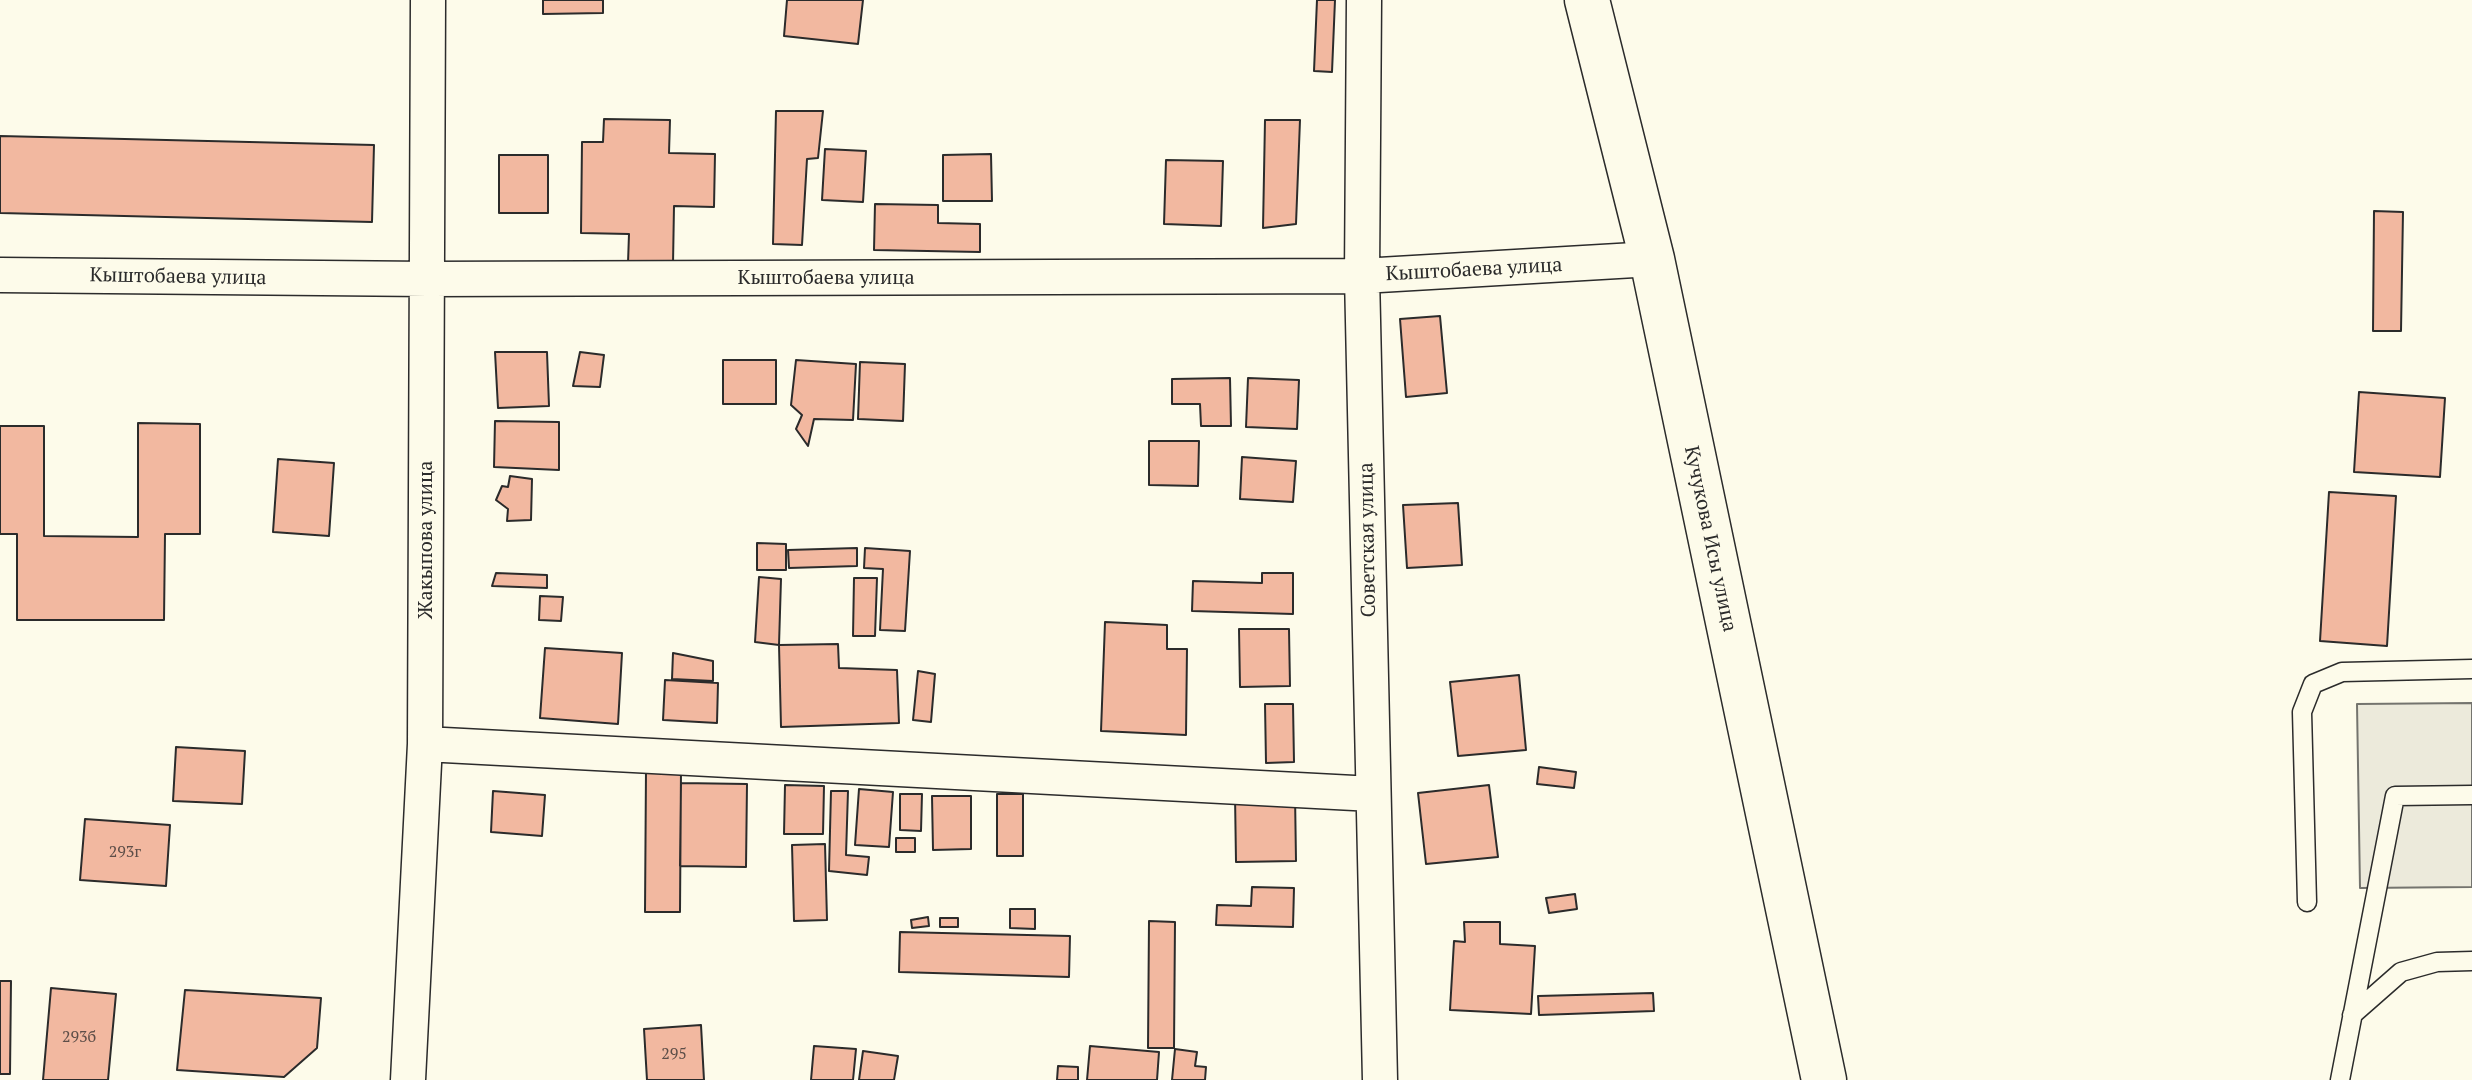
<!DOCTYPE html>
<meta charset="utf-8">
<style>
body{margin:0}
canvas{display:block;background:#fdfbea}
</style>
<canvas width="2472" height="1080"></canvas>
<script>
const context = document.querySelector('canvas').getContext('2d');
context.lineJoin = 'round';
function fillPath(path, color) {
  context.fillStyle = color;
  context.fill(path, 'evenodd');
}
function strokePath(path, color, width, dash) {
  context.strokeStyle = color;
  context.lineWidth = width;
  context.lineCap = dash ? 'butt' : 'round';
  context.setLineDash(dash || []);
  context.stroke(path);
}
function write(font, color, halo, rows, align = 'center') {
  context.font = font + ' "PT Serif",serif';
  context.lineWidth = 6;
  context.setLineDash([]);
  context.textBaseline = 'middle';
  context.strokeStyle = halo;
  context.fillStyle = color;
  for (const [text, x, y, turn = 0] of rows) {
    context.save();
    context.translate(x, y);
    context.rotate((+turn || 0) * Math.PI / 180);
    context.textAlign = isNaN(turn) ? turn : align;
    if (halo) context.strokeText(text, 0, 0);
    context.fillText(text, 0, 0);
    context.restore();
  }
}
const parking = new Path2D(`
 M2472,703V887L2360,888L2357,704Z`);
fillPath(parking, '#eceadb');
strokePath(parking, '#74746e', 2);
const building = new Path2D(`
 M543,0H603V13L543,14Z
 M787,0H863L858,44L784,36Z
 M1317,0H1335L1332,72L1314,71Z
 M776,111H823L818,158L807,159L802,245L773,244Z
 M604,119L670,120L669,153L715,154L714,207L674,206L673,264L628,263L629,234L581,233L582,142H603Z
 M1265,120H1300L1296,224L1263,228Z
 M0,136L374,145L372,222L0,213Z
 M825,149L866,151L863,202L822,200Z
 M991,154L992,201H943V155Z
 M499,155H548V213H499Z
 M1166,160L1223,161L1221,226L1164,224Z
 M875,204L938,205V223L980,224V252L874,250Z
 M2374,211L2403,212L2401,331H2373Z
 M1440,316L1447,393L1406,397L1400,319Z
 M495,352H547L549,406L498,408Z
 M580,352L604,355L600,387L573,386Z
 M723,360H776V404H723Z
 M796,360L856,364L853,420L814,419L808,446L796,429L802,415L791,405Z
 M860,362L905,364L903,421L858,419Z
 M1230,378L1231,426H1201L1200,404H1172V379Z
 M1248,378L1299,380L1297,429L1246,427Z
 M2359,392L2445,398L2440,477L2354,472Z
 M495,421L559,422V470L494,467Z
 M138,423L200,424V534H165L164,620H17V534H0V426H44V536L138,537Z
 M1149,441H1199L1198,486L1149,485Z
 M1242,457L1296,461L1293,502L1240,499Z
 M278,459L334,463L329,536L273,532Z
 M510,476L532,479L531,520L507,521L508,509L496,500L502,486L508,487Z
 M2329,492L2396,496L2387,646L2320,641Z
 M1458,503L1462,565L1407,568L1403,505Z
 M757,543L786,544V570H757Z
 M857,548V566L789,568L788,550Z
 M865,548L910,551L905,631L880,630L883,569L864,568Z
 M496,573L547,575V588L492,586Z
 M1262,573H1293V614L1192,611L1193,581L1262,583Z
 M759,577L781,579L779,645L755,642Z
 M854,578H877L875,636H853Z
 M540,596L563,597L561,621L539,620Z
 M1105,622L1167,625V649H1187L1186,735L1101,731Z
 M1239,629H1289L1290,686L1240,687Z
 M838,644L839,668L897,670L899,723L781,727L779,645Z
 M545,648L622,653L618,724L540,718Z
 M673,653L713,661V681L672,679Z
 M918,671L935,674L931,722L913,720Z
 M1519,675L1526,750L1458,756L1450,682Z
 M665,680L718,683L717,723L663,720Z
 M1265,704H1293L1294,762L1266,763Z
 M176,747L245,751L242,804L173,801Z
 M1539,767L1576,772L1574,788L1537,784Z
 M646,769H681L680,912H645Z
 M681,783L747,784L746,867L680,866Z
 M785,785L824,786L823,834H784Z
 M1489,785L1498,857L1426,864L1418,793Z
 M859,789L893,792L889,847L855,845Z
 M493,791L545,795L542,836L491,832Z
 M831,791H848L846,855L869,857L867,875L829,871Z
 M900,794H922L921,831L900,830Z
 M997,794H1023V856H997Z
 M1295,794L1296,861L1236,862L1235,795Z
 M932,796H971V849L933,850Z
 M85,819L170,825L166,886L80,880Z
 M896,838H915V852H896Z
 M825,844L827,920L794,921L792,845Z
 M1252,887L1294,888L1293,927L1216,925L1217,905L1251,906Z
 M1575,894L1577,909L1549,913L1546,898Z
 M1010,909H1035V929L1010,928Z
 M928,917L929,926L912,928L911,920Z
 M940,918H958V927H940Z
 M1149,921L1175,922L1174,1048H1148Z
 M1464,922H1500V944L1535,946L1531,1014L1450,1010L1454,941L1465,942Z
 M900,932L1070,936L1069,977L899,972Z
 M0,981H11L10,1074H0Z
 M51,988L116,994L108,1080H43Z
 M185,990L321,998L317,1048L284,1077L177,1070Z
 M1653,993L1654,1011L1539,1015L1538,996Z
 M701,1025L704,1080H647L644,1029Z
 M814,1046L856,1049L853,1080H811Z
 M1090,1046L1159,1052L1157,1080H1087Z
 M1175,1049L1197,1052L1195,1066L1206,1067L1205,1080H1172Z
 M863,1051L898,1056L894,1080H859Z
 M1058,1066L1078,1067V1080H1057Z`);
fillPath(building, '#f2b8a0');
strokePath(building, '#2b2b2b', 2);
const lane = new Path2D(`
 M2307,902L2302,712L2313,684L2342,672L2472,669
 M2352,1015L2401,972L2437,962L2472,961
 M2340,1080L2395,796L2472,795`);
const street = new Path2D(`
 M1364,0L1362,276L1380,1080
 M0,275L428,279L1362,276L1652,259
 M425,744L1373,794
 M408,1080L425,744L428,0`);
const primary = new Path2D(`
 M1587,0L1652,259L1824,1080`);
strokePath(lane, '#2b2b2b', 21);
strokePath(street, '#2b2b2b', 37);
strokePath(primary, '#2b2b2b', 47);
strokePath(lane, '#fdfbea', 18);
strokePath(street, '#fdfbea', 34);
strokePath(primary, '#fdfbea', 44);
write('16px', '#5d4e48', null, [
 ["293г",125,852],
 ["293б",79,1037],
 ["295",674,1054]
]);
write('20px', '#2b2b2b', '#fdfbea', [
 ["Кыштобаева улица",1474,270,-3],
 ["Кыштобаева улица",178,277,1],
 ["Кыштобаева улица",826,278],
 ["Кучукова Исы улица",1710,539,78],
 ["Жакыпова улица",426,540,-90],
 ["Советская улица",1368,540,-91]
]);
</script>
